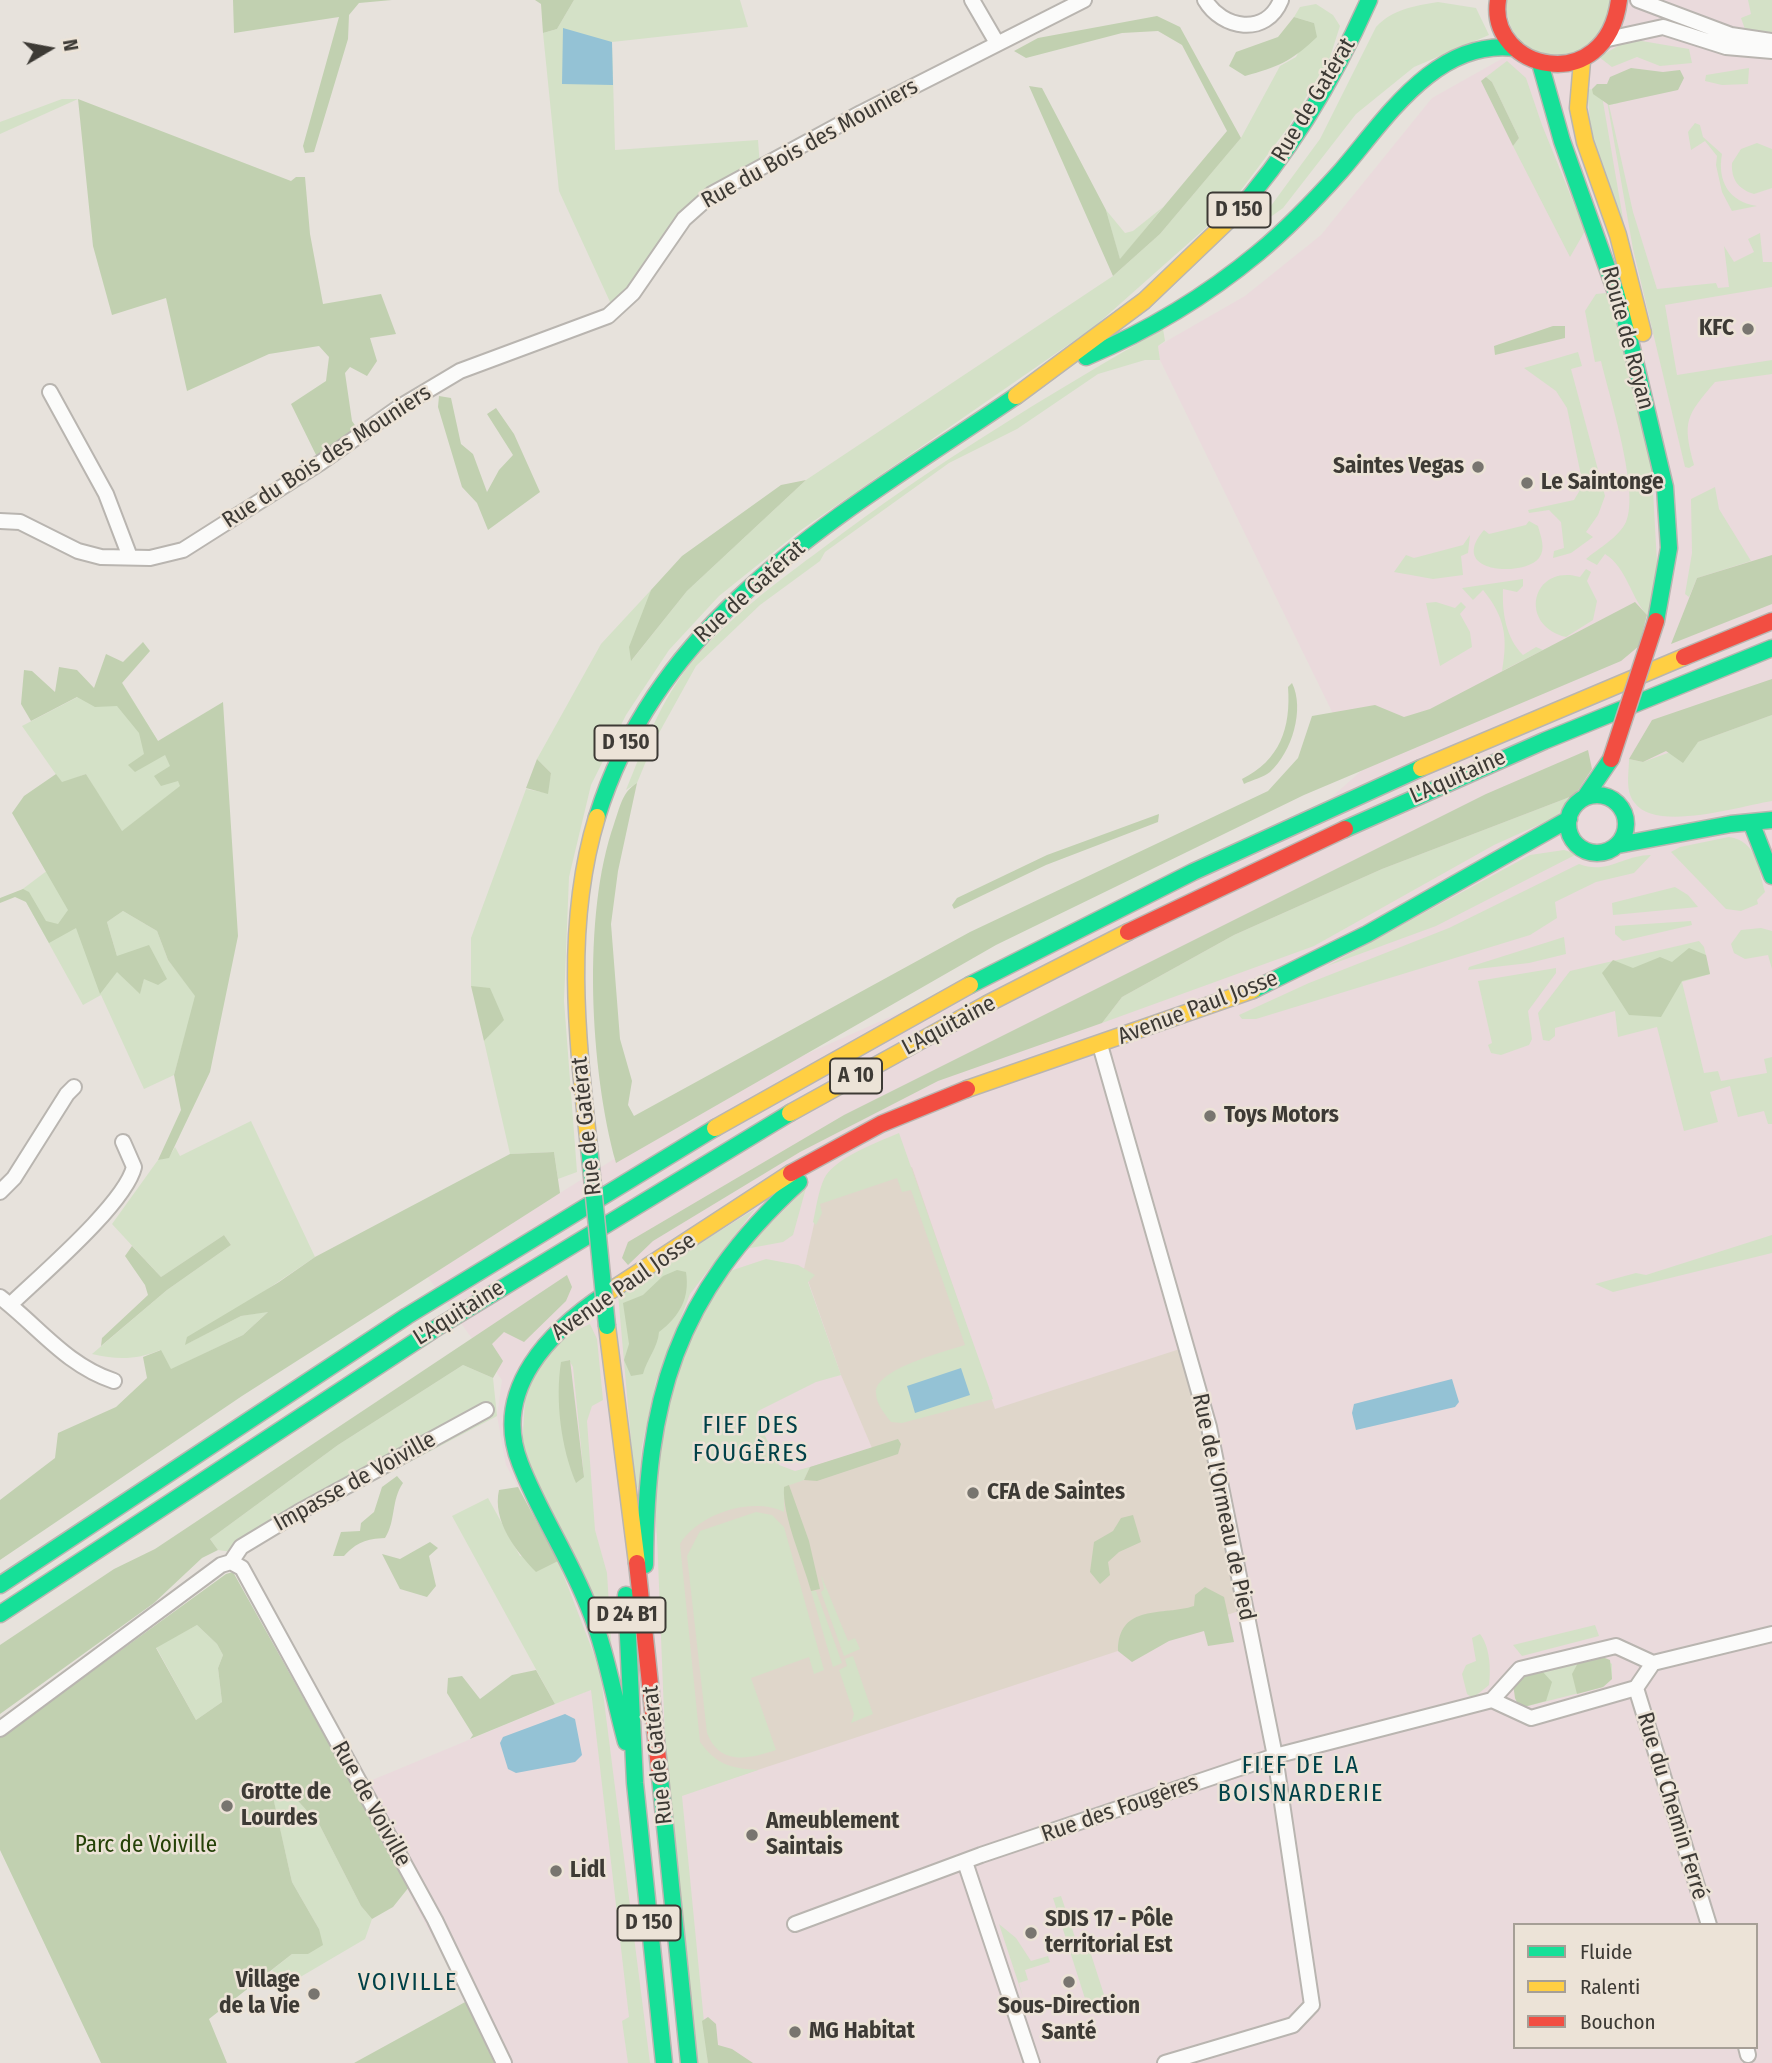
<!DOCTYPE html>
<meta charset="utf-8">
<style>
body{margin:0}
#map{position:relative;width:1772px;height:2063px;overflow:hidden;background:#e7e2dc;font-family:"Fira Sans Condensed",sans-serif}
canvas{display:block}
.legend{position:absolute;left:1513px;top:1923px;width:245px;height:126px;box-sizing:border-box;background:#ece3d7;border:2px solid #a69f96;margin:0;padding:9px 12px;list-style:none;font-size:21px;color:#3d3a35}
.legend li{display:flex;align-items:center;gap:14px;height:35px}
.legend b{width:35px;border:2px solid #a69f96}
.north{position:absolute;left:14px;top:14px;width:70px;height:70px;-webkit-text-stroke:5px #ece3d7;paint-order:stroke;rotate:80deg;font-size:19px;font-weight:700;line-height:28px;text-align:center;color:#3d3a35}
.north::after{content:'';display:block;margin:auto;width:24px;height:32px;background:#3d3a35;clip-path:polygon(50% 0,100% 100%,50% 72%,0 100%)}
</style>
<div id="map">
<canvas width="1772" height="2063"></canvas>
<ul class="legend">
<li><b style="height:9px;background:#16e098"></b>Fluide</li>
<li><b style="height:9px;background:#ffcf43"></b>Ralenti</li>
<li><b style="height:9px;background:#f24e42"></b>Bouchon</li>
</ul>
<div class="north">N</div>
</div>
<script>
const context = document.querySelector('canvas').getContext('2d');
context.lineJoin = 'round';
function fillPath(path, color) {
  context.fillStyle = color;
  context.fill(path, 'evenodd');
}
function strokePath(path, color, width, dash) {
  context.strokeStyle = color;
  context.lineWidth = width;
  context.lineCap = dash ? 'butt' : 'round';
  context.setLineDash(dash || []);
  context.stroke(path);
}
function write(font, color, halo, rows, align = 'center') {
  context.font = font + ' "Fira Sans Condensed",sans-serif';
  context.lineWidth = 5;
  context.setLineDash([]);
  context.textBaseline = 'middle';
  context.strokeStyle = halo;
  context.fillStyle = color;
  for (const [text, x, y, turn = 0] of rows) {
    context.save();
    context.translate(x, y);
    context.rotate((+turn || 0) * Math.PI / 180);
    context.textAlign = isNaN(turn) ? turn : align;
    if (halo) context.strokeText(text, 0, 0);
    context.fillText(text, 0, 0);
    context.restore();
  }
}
fillPath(new Path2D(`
 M1566,0H1772V2063H500L353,1788L601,1685L558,1561L506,1465L497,1416L502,1380L424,1272L479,1237L560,1193L719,1093L1279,844L1361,771L1160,360L1158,346L1245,296L1321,235L1432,98L1571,20ZM1515,1925H1756V2047H1515Z`), '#eadadc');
fillPath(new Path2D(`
 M912,1167L995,1409L1186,1347L1245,1609L682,1795L655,1515L872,1448L841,1375L804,1269L819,1202Z`), '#dfd6ca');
fillPath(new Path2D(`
 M574,0H740L748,27L612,42L615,150L758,140L760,167L699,204L617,310L611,304L559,191L543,33L557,29Z
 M1505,0H1610C1609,8 1608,19 1604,27C1588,57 1545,65 1520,40C1509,29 1507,15 1505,0Z
 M1748,0H1772V34L1746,32L1741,18L1751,14Z
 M1438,2L1476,8L1489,35L1414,67L1356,114L1283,208L1254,229L1320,139L1376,27C1393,9 1414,6 1438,2Z
 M1316,4L1333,15L1340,26L1330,57L1289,126L1227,209L1094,327L801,530L719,596L669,650L626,715L591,785L569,877L564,1001L577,1172L558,1179L554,1152L510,1154L484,1041L503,1019L471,986V938L526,789L547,793L551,773L537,759L601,644L651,590L632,660L687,591L806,480L1113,276L1160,234L1241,138L1280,66L1296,57L1314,23L1294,17L1300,7Z
 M1630,39L1689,49L1692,63L1660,66L1637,57L1612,67L1599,57Z
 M1507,61L1526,78L1542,125L1585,231L1570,257L1513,146L1519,138L1492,82L1486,77Z
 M1749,68L1748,84L1722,85L1705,81L1706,75Z
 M1607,84L1619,103L1609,105L1633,212L1657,289L1716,283L1718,288L1729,287L1724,246L1734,262L1754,252L1748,239L1760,233L1763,262H1772V287L1665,305L1677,375L1772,360V374L1715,382C1686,416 1682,421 1694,465L1689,468L1685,467L1633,249L1607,101Z
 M1587,89L1601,90L1627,242L1591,132Z
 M62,99H78L0,134V122Z
 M1695,123L1700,125L1703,137L1722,154C1717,181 1729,202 1757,206L1732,211L1722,192L1716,165L1717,156L1705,141L1691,150L1688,132Z
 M1757,143L1772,149V188L1754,194C1738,189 1731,179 1732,163L1741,149Z
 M1163,207L1120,260L1106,210L1125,233L1133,231Z
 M1606,293L1614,302L1651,455L1658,581L1647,615C1630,596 1627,568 1605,554L1597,565L1586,559C1599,548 1619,537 1626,522C1640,491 1609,396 1601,361L1595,362L1585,311L1596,294Z
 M1163,329L1165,341L1158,346L1160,360H1145L1098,374L1017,429L949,463L825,552L820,561L760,605L696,666L654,742L637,783L626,790C644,746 661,700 691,663C728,618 777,582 823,548C931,466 1046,396 1163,329Z
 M1578,352L1582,366L1571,369L1605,496L1598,515L1586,532L1593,537L1571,553L1553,558L1554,551L1564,548L1561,522L1549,510L1529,513L1528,510L1574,500L1583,485L1567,408L1556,391L1524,368Z
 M1715,487L1719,509L1751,561L1697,578L1689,597L1685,594L1692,553L1691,499Z
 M1529,521L1538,526C1541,537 1546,549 1539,558C1525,577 1446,574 1484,530L1489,534L1526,525Z
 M1470,535L1468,553L1461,556L1463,575L1433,579L1394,572L1406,555L1414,558L1463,545Z
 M1586,569L1591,572L1587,581L1597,601L1593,620L1566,637C1517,625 1532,563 1580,577Z
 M1523,579V586L1517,592L1503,589C1502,613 1506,638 1523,655L1536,647L1543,650L1502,671C1508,637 1505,617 1483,590L1473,600L1462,588Z
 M1436,602L1455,608L1461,602L1466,607L1460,614L1470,632L1472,647L1440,666L1426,603Z
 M118,676L158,741L181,786L121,832L86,774L62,783L22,726Z
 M1772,715V801C1740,806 1655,833 1634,802C1625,790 1629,773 1629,759L1643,762Z
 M1575,795L1556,817L1494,845L1314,946L1102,1023L1122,997L1234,935L1382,869Z
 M1729,837C1757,841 1758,868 1765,892L1757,900L1758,904L1741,911L1726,909L1671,852L1680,847Z
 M1564,850L1577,854L1436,926L1327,966L1530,855Z
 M1651,855L1634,873L1596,882L1555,902L1557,918L1530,935L1256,1019H1242L1239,1015L1309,983L1449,928L1579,864C1607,875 1623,855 1651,855Z
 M48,870C73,916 102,959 140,993L144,978L117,956L107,922L123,911L157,931L168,960L196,996L174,1075L144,1089L101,995L83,1005L20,891Z
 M1675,887L1688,895L1698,907L1613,915L1612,903Z
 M1691,921L1692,925L1623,941L1615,934V926Z
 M1761,928L1772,931V969L1768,955L1745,959L1734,953L1731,944L1741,930Z
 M1564,937L1566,954L1529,963L1468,970L1469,967Z
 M1699,941L1704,947L1710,974L1682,982L1704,1073L1718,1071L1721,1081L1767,1073L1764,1059L1772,1057V1124H1768L1764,1111L1738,1117L1730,1086L1710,1092L1718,1122L1684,1131L1657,1027L1618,1037L1615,1011L1555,1028V1036L1549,1041L1543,1040L1538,1013L1570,971Z
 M1556,968V973L1528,1011L1532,1039L1529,1045L1501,1055L1491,1053L1488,1045L1492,1043L1478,981Z
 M251,1121L315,1257L186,1344L241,1316L269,1311L243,1335L170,1370L160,1350C136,1360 118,1360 92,1354L167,1290L231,1245L224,1235L161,1277L112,1224L158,1160L169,1157L175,1147L180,1156Z
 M899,1133L993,1399L902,1423L891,1422C885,1414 876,1404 876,1393C874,1369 947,1351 965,1345L911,1190L902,1192L897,1178L820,1204L822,1213L816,1225L813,1222C816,1209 818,1192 824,1179C834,1158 878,1142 899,1133Z
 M806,1188L793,1235L783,1242L745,1249Z
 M755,1209L690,1294L656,1381L642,1446L639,1489L635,1485L618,1294Z
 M1772,1235V1253L1613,1292L1595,1284L1636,1273L1646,1275Z
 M766,1259L798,1265L815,1275L808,1282L841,1375L816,1382L758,1411L756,1417L779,1465L795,1471L810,1467L804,1480L784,1487V1512C752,1496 698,1514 680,1544L700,1742C717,1765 730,1768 758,1770L682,1796L708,2063H697L667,1790L655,1484L659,1448L680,1360L709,1303L730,1271Z
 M590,1324L597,1339L603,1400L592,1406L587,1421L595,1530L607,1573L612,1654L522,1449L526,1384L537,1362L573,1332ZM569,1360L573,1367L584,1477L561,1363Z
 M463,1365L493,1378L497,1416L298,1521L245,1554L218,1550L210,1539L338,1445Z
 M488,1498L520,1556L558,1561L595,1657L602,1685L650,2063H628L622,2021L629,2017L591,1690L555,1704L452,1516Z
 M756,1512L772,1515L784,1527L824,1670L814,1674L809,1657L751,1678L776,1750C749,1759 720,1766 707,1733L687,1556L700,1531Z
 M821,1575L848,1641L855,1638L860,1649L844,1656L821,1592L824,1589Z
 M811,1591H816L842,1663L833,1667Z
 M197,1625L217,1644L223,1655L218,1668L222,1702L196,1720L156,1647Z
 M1595,1625L1599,1636L1522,1656L1513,1645Z
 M1480,1634C1490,1647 1491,1669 1489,1685L1473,1698L1467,1694L1462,1674L1466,1665L1476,1661L1472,1638Z
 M853,1656L873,1714L851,1723L854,1714L839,1670L847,1666L845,1659Z
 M1600,1656L1612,1664V1679L1603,1687L1520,1708L1515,1698L1522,1676Z
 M288,1790L319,1824L361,1906L372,1919L365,1939L285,1986L272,1970L292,1954H308L319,1929L292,1882L273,1798Z
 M1061,1896L1080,1952L1090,1951L1106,2001L1088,2008L1053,1898Z
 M999,1924L1016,1938L1031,1961L1048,1956L1050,1962L1025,1970L1028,1980L1019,1983L1023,1997Z`), '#d4e1c7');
fillPath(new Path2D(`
 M233,0H392L359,3L349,15L348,39L314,152L305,153L303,146L339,17L234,33Z
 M535,0H574L557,29L543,33L541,4Z
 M1157,16L1180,27L1241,138L1160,234L1113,276L1029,86L1042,88L1106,210L1120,259L1227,131L1182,45L1158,31L1122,33L1026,58L1014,51L1038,38Z
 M1294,17L1314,23L1317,37C1292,61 1278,67 1245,76L1229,66L1236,52L1278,37Z
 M1631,68L1663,72L1680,70L1684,78L1678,90L1609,105L1593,94L1592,89L1597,84H1607L1610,77Z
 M1486,77L1492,82L1519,138L1513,146L1481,81Z
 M78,99L291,181L296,177H305L310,234L323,304L381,294L396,334L370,338L377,361L367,376L350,367L345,373L352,421L361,434L320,463L291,404L326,381L329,357L319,346L269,354L187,391L166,298L112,315L93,246Z
 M1553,326H1565V338L1495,355L1494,346Z
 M439,396L451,398L461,444L473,454L487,492L499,470L513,455L487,414L496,408L514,434L540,492L488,530L477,503L462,487L438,407Z
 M806,480L687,591L631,661L629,647L651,590L682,556L781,485Z
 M1772,555V604L1671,644L1697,578Z
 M1635,602L1647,615L1639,646L1621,661L1304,795L996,945L616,1163C590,1070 582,915 614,824C620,807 622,792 637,783L618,871L611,924L620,1039L632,1081L628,1105L634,1116L970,932L1268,791L1298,758L1312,716L1375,705L1404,717L1430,709Z
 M143,642L150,651L122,683L158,741L223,702L238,936L210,1072L169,1158L158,1160L181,1110L174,1075L195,996L168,960L157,931L123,911L107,922L117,956L149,945L167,979L158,985L144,979L140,994L117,972L100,994L76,928L49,943L26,902L15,897L0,903V898L23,889L29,892L46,921L58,924L68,910L12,813L24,796L56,774L62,782L86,774L122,831L180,786L178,781L161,786L154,776L170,766L165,755L135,772L128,765L144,754L139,733L117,706L95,707L77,697L31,721L21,704L24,670L32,671L55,692L59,667L77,670L94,688L106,654L123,662Z
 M1772,679V715L1698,742L1683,763L1666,751L1643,762L1629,759L1652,720Z
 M1292,683C1305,709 1292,752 1270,772C1264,777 1252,780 1244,784L1242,779C1280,760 1291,728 1288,687Z
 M1588,750L1592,769L1575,795L1382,869L1234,935L1122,997L1102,1023L938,1081L800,1152L653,1241L628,1265L622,1258L628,1242L844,1115L1486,794Z
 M537,759L551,773L548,794L526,788Z
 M1159,814L1158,822L1046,865L954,909L952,905L957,898L1047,855Z
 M1689,948L1706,955L1710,974L1682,981L1661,1017L1629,1015L1602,973L1613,960L1633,968L1660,957L1672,962Z
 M471,986L490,988L504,1020L484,1041Z
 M554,1152L560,1193L242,1396L0,1560V1500L55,1458L58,1433L116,1407L147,1378L143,1357L161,1350L171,1369L243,1335L268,1312L241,1316L185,1345L187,1337L279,1282L315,1257L510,1154Z
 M224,1235L231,1245L167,1290L101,1346L102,1338L148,1295L145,1285L125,1256L132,1246L161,1277Z
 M677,1270L686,1272C690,1298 680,1316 659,1332C658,1347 647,1359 643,1374L631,1376L624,1360L629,1344L623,1303L643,1295L663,1276Z
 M567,1275L572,1287L566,1301L524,1342L504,1332L492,1344L503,1361L493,1378L463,1365L338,1445L210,1539L218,1550L202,1558L154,1603L0,1714V1645L114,1569L155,1549Z
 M570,1360L584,1477L576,1483C561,1448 555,1400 561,1362Z
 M898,1439L901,1444L898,1454L817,1481L804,1480L810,1467Z
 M397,1476L403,1483C391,1500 396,1521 385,1538C366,1539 357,1542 344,1556H333L341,1532L360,1531L361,1523L374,1512L382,1487Z
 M789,1485L809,1541L820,1589L811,1591C803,1561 782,1516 784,1487Z
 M518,1487L558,1561L536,1572C516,1551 492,1521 499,1490Z
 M1133,1515L1141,1542L1119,1552L1108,1562L1110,1575L1100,1584L1090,1572L1094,1542L1113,1531L1121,1518Z
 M430,1542L438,1548L429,1556L436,1586L427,1597L400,1589L382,1554L400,1559Z
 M233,1572L409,1887L393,1907L372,1919L361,1906L319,1824L288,1790L273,1797L292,1882L319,1929L323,1945L308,1954H292L209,2019L227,2063H101L0,1850V1738L226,1574ZM197,1625L217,1644L223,1655L218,1668L222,1702L196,1720L156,1648Z
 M1205,1587L1224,1597L1234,1642L1208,1646L1204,1631L1169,1641L1132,1662L1118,1651C1118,1603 1164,1616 1194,1606L1195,1595Z
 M1600,1656L1610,1660L1612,1679L1603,1687L1577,1694L1572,1674L1579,1661Z
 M536,1670L555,1704L470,1739L473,1735L447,1693L448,1678L462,1676L480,1699L512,1675Z
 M1542,1671L1552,1682L1546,1701L1520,1708L1515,1698L1513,1684L1522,1676Z
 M467,2001L497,2063H354Z
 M708,2017L716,2024L718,2045L732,2049L753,2063H708L702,2021Z`), '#c1d0b0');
fillPath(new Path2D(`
 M563,28L612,42L613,85L562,84Z
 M961,1368L970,1395L915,1413L907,1386Z
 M1452,1379L1459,1402L1455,1407L1356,1430L1352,1413L1354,1404Z
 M565,1714L575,1719L582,1755L575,1762L516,1773L508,1769L500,1743L503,1737Z`), '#94c2d5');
const street = new Path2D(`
 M972,0L997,43
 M1205,0C1222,29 1266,37 1281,0
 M1638,0L1731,35L1772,41
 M1608,39L1663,27L1726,47L1772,51
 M50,392L106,494L130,557
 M0,521L20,522L78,551L101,557L150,558L183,550L320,463L398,408L460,371L608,316L633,293L684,219L712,194L861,113L1084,0
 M1100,1045L1209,1427L1275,1756L1312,2005L1293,2025L1165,2063
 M0,1192L14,1178L67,1094L74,1087
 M0,1297C39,1327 66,1365 114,1381
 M10,1305C40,1276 125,1204 134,1167L123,1142
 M231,1562L241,1547L299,1512L486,1410
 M1636,1688L1709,1925
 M1492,1700L1531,1718L1636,1688L1653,1663
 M0,1729L221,1565L231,1562L242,1568L435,1920L504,2063
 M965,1862L1032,2063
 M795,1924L981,1855L1275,1756L1492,1700L1520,1669L1616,1646L1653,1663L1772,1634
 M1746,2047L1748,2055`);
const fast = new Path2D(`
 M1540,63L1562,141L1624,315L1665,487L1669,548L1656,621
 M1233,216C1291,152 1334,79 1369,0
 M1086,357C1148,331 1206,296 1258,253C1288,228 1315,200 1341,171C1385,120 1436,38 1515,48
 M1568 824a29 29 0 1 1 58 0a29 29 0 1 1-58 0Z
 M1585,797L1611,759
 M597,817C661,610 848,511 1016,396
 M1751,822L1772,876
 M1345,829L1544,741L1772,648
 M1618,845L1731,824L1772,820
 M970,985L1193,872L1421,768
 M1253,990L1367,934L1569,819
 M607,1293C551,1330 491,1389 520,1463C539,1513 570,1558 589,1608C606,1650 614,1698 626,1742
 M645,1565C646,1399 674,1297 799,1182
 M0,1585L407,1316L715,1128
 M626,1595L635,1783L664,2063
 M0,1614L433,1330L790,1113
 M660,1777L689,2063`);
const slow = new Path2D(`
 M1582,61L1578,108L1585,142L1618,235L1643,333
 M1016,396L1144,301L1233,216
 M1421,768L1684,657
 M967,1089L1253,990
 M790,1113L987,1004L1128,932
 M715,1128L970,985
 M589,1147C577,1037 564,925 597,817
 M607,1293L791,1173
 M607,1326L637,1563`);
const jam = new Path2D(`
 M1498,0C1487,70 1606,99 1619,0
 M1684,657L1772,621
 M1128,932L1345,829
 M791,1173L881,1124L967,1089
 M637,1563L660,1777`);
strokePath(street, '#b9b5b0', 18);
strokePath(fast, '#b9b5b0', 19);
strokePath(slow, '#b9b5b0', 19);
strokePath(jam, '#b9b5b0', 19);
strokePath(street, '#fbfbfa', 14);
strokePath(fast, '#16e098', 16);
strokePath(slow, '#ffcf43', 16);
strokePath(jam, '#f24e42', 16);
const fastBridge = new Path2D(`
 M589,1147L607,1326`);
const jamBridge = new Path2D(`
 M1611,759L1656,621`);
strokePath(fastBridge, '#b9b5b0', 19, []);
strokePath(jamBridge, '#b9b5b0', 19, []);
strokePath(fastBridge, '#16e098', 16);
strokePath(jamBridge, '#f24e42', 16);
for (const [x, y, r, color] of [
 [1748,329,7,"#78756f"],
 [1478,467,7,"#78756f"],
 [1527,483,7,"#78756f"],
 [1210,1116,7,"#78756f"],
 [973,1493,7,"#78756f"],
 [227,1806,7,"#78756f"],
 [752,1835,7,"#78756f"],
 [556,1871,7,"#78756f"],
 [1031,1933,7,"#78756f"],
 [1069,1982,7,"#78756f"],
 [314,1994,7,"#78756f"],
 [795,2032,7,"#78756f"]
]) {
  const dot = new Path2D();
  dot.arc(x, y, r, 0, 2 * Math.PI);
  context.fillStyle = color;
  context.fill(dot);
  strokePath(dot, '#ece3d7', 2.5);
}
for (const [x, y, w] of [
 [1239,210,63],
 [626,743,63],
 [856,1076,52],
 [627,1615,77],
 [649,1923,63]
]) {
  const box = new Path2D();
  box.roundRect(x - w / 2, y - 17.5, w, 35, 5);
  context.fillStyle = '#ece3d7';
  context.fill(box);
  strokePath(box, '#3d3a35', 2);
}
write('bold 21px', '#3d3a35', null, [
 ["D 150",1239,210],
 ["D 150",626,743],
 ["A 10",856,1076],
 ["D 24 B1",627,1615],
 ["D 150",649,1923]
]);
write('23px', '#3d3a35', '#ece3d7', [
 ["Rue de Gatérat",1314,100,-59],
 ["Rue du Bois des Mouniers",810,144,-29],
 ["Route de Royan",1627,338,75],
 ["Rue du Bois des Mouniers",327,457,-33],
 ["Rue de Gatérat",750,592,-42],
 ["L'Aquitaine",1458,777,-24],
 ["Avenue Paul Josse",1198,1008,-21],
 ["L'Aquitaine",949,1026,-28],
 ["Rue de Gatérat",587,1126,-96],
 ["Avenue Paul Josse",624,1287,-35],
 ["L'Aquitaine",459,1313,-32],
 ["Impasse de Voiville",355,1482,-29],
 ["Rue de l'Ormeau de Pied",1223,1507,78],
 ["Rue de Gatérat",658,1755,-96],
 ["Rue de Voiville",371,1804,61],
 ["Rue du Chemin Ferré",1672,1806,73],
 ["Rue des Fougères",1120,1809,-19]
]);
write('bold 23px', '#3d3a35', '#ece3d7', [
 ["KFC",1734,329,"right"],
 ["Saintes Vegas",1464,467,"right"],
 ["Le Saintonge",1541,483],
 ["Toys Motors",1224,1116],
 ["CFA de Saintes",987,1493],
 ["Grotte de",241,1793],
 ["Lourdes",241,1819],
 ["Ameublement",766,1822],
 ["Saintais",766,1848],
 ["Lidl",570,1871],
 ["SDIS 17 - Pôle",1045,1920],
 ["territorial Est",1045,1946],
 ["Village",300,1981,"right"],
 ["de la Vie",300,2007,"right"],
 ["Sous-Direction",1069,2007,"center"],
 ["Santé",1069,2033,"center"],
 ["MG Habitat",809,2032]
], 'left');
write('23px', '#244107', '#ece3d7', [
 ["Parc de Voiville",146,1846]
]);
context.letterSpacing = '2px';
write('24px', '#004148', '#ece3d7', [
 ["FIEF DES",751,1426],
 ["FOUGÈRES",751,1454],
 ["FIEF DE LA",1301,1766],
 ["BOISNARDERIE",1301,1794],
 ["VOIVILLE",408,1983]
]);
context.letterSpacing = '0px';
</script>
